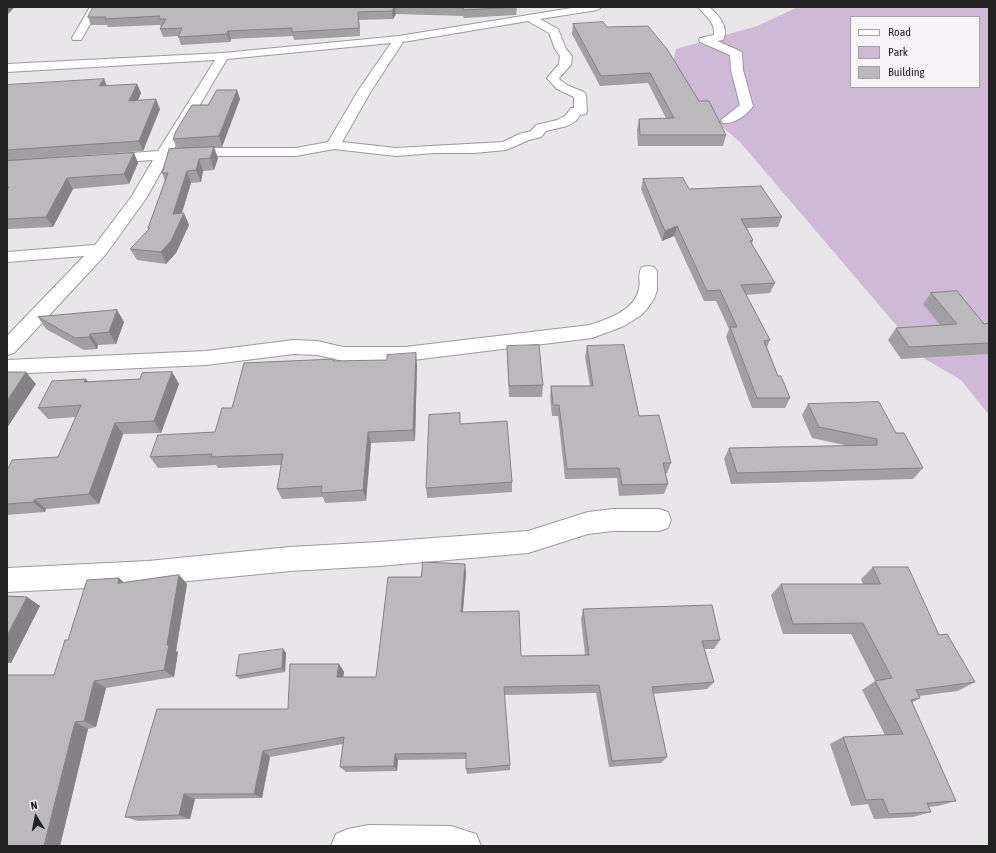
<!DOCTYPE html>
<style>
body{margin:0}
#map{position:relative;width:996px;height:853px;overflow:hidden;background:#e9e6ea;font-family:"Asap Condensed",sans-serif}
canvas{display:block}
.frame{position:absolute;inset:0;border:8px solid #222223;pointer-events:none}
.legend{position:absolute;left:850px;top:16px;width:130px;height:72px;box-sizing:border-box;background:#f6f4f7;border:1px solid #a1a0a2;margin:0;padding:5px 7px;list-style:none;font-size:12px;color:#222223}
.legend li{display:flex;align-items:center;gap:8px;height:20px}
.legend b{width:20px;border:1px solid #a1a0a2}
.north{position:absolute;left:16px;top:797px;width:40px;height:40px;-webkit-text-stroke:3px #f6f4f7;paint-order:stroke;rotate:350deg;font-size:11px;font-weight:700;line-height:16px;text-align:center;color:#222223}
.north::after{content:'';display:block;margin:auto;width:14px;height:18px;background:#222223;clip-path:polygon(50% 0,100% 100%,50% 72%,0 100%)}
</style>
<div id="map">
<canvas width="996" height="853"></canvas>
<div class="frame"></div>
<ul class="legend">
<li><b style="height:5px;background:#fff"></b>Road</li>
<li><b style="height:11px;background:#cebad7"></b>Park</li>
<li><b style="height:11px;background:#bcb9bd"></b>Building</li>
</ul>
<div class="north">N</div>
</div>
<script>
const context = document.querySelector('canvas').getContext('2d');
context.lineJoin = 'round';
function fillPath(path, color) {
  context.fillStyle = color;
  context.fill(path, 'evenodd');
}
function strokePath(path, color, width, dash) {
  context.strokeStyle = color;
  context.lineWidth = width;
  context.lineCap = dash ? 'butt' : 'round';
  context.setLineDash(dash || []);
  context.stroke(path);
}
fillPath(new Path2D(`
 M798,7H989V415L961,380L925,359L740,142L695,104L671,70L676,49L757,26ZM851,17H979V87H851Z`), '#cebad7');
const minor = new Path2D(`
 M90,7H100L81,40H73L72,38Z
 M578,7H602L597,10L540,19L558,29L566,49L572,56L571,65L559,78L560,80L569,86L584,92L586,95L587,111L586,114L580,115L576,121L567,126L546,131L541,137L529,140L506,150L474,153H434L396,156L334,149L296,156H218L168,159L147,197L106,254L14,353L7,355V336L84,256L7,262V252L95,245L132,196L153,160L106,163L101,162L99,159L101,156L106,155L158,151L215,60L7,72V64L223,53L399,36ZM528,21L549,33L555,49L560,56L559,64L547,78L557,89L574,97V108H571L566,115L557,120L536,125L531,131L519,134L503,142L396,148L342,142L371,91L403,42ZM391,43L358,91L328,142L296,148H218L173,150L227,59Z
 M698,7H709C718,14 730,28 723,40L717,41L740,51L742,53L743,70L753,106C748,114 733,125 723,123L721,120L740,105L731,70L730,55L700,42L699,40L700,38L714,35C715,21 706,17 698,7Z
 M648,266L654,267L657,271V290L654,299L646,310L640,316L624,326L592,338L405,361H343L317,355L294,354L206,365L7,374V360L206,351L294,340L317,341L343,347H405L590,325C608,319 635,310 639,289C641,281 637,274 642,267Z
 M613,509H659L668,512L671,520L668,528L659,531H613L588,534L528,553L379,566L290,571L148,585L7,592V568L148,561L290,547L379,542L528,531L588,512Z
 M368,825L451,826L476,834L481,846H331L336,834L348,829Z`);
strokePath(minor, '#9b999c', 2);
fillPath(minor, '#fff');
fillPath(new Path2D(`
 M93,7H517L516,15L464,18L463,16L396,14L393,19L359,20L360,36L294,40L293,36L231,39L230,42L181,45L178,36L163,37L160,29L161,27L160,25L108,27L107,25H91L88,17Z
 M573,24L607,27L699,101L726,135L723,146H638L637,130L639,119L666,118L648,83L600,86L572,34Z
 M137,84L141,93L138,100L160,109L143,151L7,161V85L107,86Z
 M237,90L240,99L222,147L205,148L218,158L214,170L203,171L201,182L191,183L182,213L189,225L176,253L166,264L137,260L130,249L149,230L148,228L165,181L162,173L177,149L173,139L208,105Z
 M134,153L138,163L129,184L73,189L53,227L7,229V161Z
 M643,179L689,189L782,217L778,227L747,228L753,240L752,244L775,283L770,293L746,295L770,340L767,347L778,376L790,398L785,408H752L726,337L729,329L716,301H704L674,236L662,241L641,189Z
 M931,293L984,324L989,323V354L901,359L888,340L896,328L940,325L923,304Z
 M117,310L124,322L116,344L98,345L97,349L84,350L46,329L38,317Z
 M507,346L543,385L542,397H509L507,357Z
 M587,346L639,416L671,463L667,473H665L668,484L664,494L619,496L617,478L565,479L558,416H552L550,397L551,386H590L585,357Z
 M334,359V361L417,365L415,441L371,443L366,501L325,503L323,497L282,499L277,489L281,465L218,468L216,465L158,468L150,457L215,432L232,408Z
 M172,372L179,384L161,433L123,434L99,504L46,509L45,512L7,515V471L58,457L76,417L48,419L38,408L86,379L88,382L140,379Z
 M808,404L896,433L923,468L913,479L731,484L724,459L729,448L849,446L812,438L802,415Z
 M460,413V424L512,482V492L427,498L426,488Z
 M465,564L466,574L463,612L521,656L585,655L581,619L583,609L720,640L714,649H704L714,682L707,689L653,694L667,757L661,763L609,767L596,693L504,695L510,765V770L467,774L466,769V759L398,760L397,771L346,772L340,767L343,744L270,757L262,798L195,799L190,819L138,821L125,817L288,709L339,664L344,672L343,677H376L421,577Z
 M873,567L939,635L975,682L958,691L919,696L920,698L912,703L956,801L938,806L928,807L931,812L913,817L874,819L868,804L851,806L830,744L843,737L885,735L862,690L875,681L851,634H783L771,595L781,584H863L861,579Z
 M179,575L187,584L176,651L178,652L174,677L106,688L96,727L88,729L60,846H7L54,675L68,640L119,578L124,583Z
 M7,596L27,597L40,606L11,663H7Z
 M283,649L286,653L285,672L240,679L236,676Z`), '#a29fa3');
fillPath(new Path2D(`
 M7,7H15L7,15Z
 M394,7H395L396,14L393,19L392,11Z
 M358,12L359,20L360,36L359,28Z
 M228,31L231,39L230,42L227,34Z
 M104,79L108,88L99,86Z
 M137,84L141,93L133,111L129,101Z
 M237,90L240,99L222,147L219,136Z
 M156,99L160,109L143,151L139,141Z
 M214,147L218,158L214,170L210,158Z
 M134,153L138,163L129,184L124,174Z
 M199,159L203,171L201,182L196,170Z
 M187,171L191,183L178,225L173,214Z
 M67,178L73,189L53,227L46,217Z
 M184,213L189,225L176,253L166,264L161,252Z
 M677,226L674,236L662,241L665,231Z
 M117,310L124,322L116,344L109,332Z
 M90,334L98,345L97,349L89,337Z
 M416,353L417,365L415,441L413,430Z
 M26,372L36,384L7,428V401Z
 M172,372L179,384L161,433L154,421Z
 M86,379L94,390L84,382Z
 M115,423L123,434L99,504L89,494Z
 M368,432L371,443L366,501L363,490Z
 M35,499L46,509L45,512L33,502Z
 M465,564L466,574L462,621L461,612Z
 M179,575L187,584L176,651L178,652L174,677L164,670L167,645Z
 M119,578L129,587L118,583Z
 M27,597L40,606L11,663L7,661V636Z
 M283,649L286,653L285,672L282,668Z
 M339,664L344,672L342,685L337,677Z
 M94,681L106,688L96,727L84,721Z
 M75,722L88,729L60,846H44Z
 M263,751L270,757L262,798L254,794Z
 M395,754L398,760L397,771L394,766Z
 M184,794L195,799L190,819L179,815Z`), '#848284');
const building = new Path2D(`
 M93,7H394L392,11L358,12L359,28L292,32V28L228,31L227,34L178,37L182,28L160,29L166,19H158L160,16L105,19L106,17H88Z
 M437,7H517L464,10L463,8Z
 M603,22L607,27L648,26L667,49L699,101H709L726,135H640L639,119L674,118L650,73L601,76L573,24Z
 M104,79L99,86L137,84L129,101L156,99L139,141L7,150V85Z
 M217,90H237L219,136L173,139L176,131L192,105H208Z
 M214,147L210,158L199,159L196,170L187,171L173,214L184,213L171,241L161,252L130,249L150,228H148L168,173H162L169,149Z
 M134,153L124,174L67,178L46,217L7,219V190L9,187L7,188V161Z
 M683,178L689,189L761,186L782,217L741,219L753,240L750,241L775,283L741,285L770,340L764,341L778,376H781L790,398H757L730,327H737L720,290L707,291L677,226L665,231L643,179Z
 M957,291L984,324L989,323V343L909,347L896,328L957,324L931,293Z
 M117,310L109,332L90,334L89,337L75,338L38,317Z
 M539,345L543,385L509,386L507,346Z
 M624,345L639,416L659,415L671,463H663L668,484L622,485L619,468L567,469L559,405H553L551,386H593L587,346Z
 M416,353L413,430L368,432L363,490L321,493L322,486L277,489L283,454L211,457L212,454L150,457L158,435L215,432L222,408H232L244,363L334,359L333,361L387,360V355Z
 M7,372H26L7,401Z
 M172,372L154,421L115,423L89,494L35,499L33,502L7,504V471L12,460L58,457L81,405L38,408L52,381L86,379L84,382L140,379L142,373Z
 M879,402L896,433H904L923,468L737,473L729,448L877,445V439L819,427L808,404Z
 M460,413V424L507,421L512,482L426,488L429,415Z
 M423,562L465,564L461,612L519,611L521,656L589,655L583,609L712,605L720,640L702,641L714,682L652,687L667,757L612,761L599,685L504,687L510,765L466,769V753L395,754L394,766L340,767L344,737L263,751L254,794H184L179,815L125,817L157,709H288L290,664H339L337,677H376L388,577H421Z
 M873,567H908L939,635L947,634L975,682L916,690L920,698L911,700L956,801L927,803L931,812L889,814L883,799L866,800L843,737L903,734L875,681L892,678L863,623L793,624L781,584H880Z
 M179,575L167,645H169L164,670L94,681L84,721L75,722L44,846H7V675H54L65,640H68L87,580L119,578L118,583Z
 M7,596L27,597L7,636Z
 M283,649L282,668L236,676L239,655Z`);
fillPath(building, '#bcb9bd');
strokePath(building, '#848284', 1);
</script>
